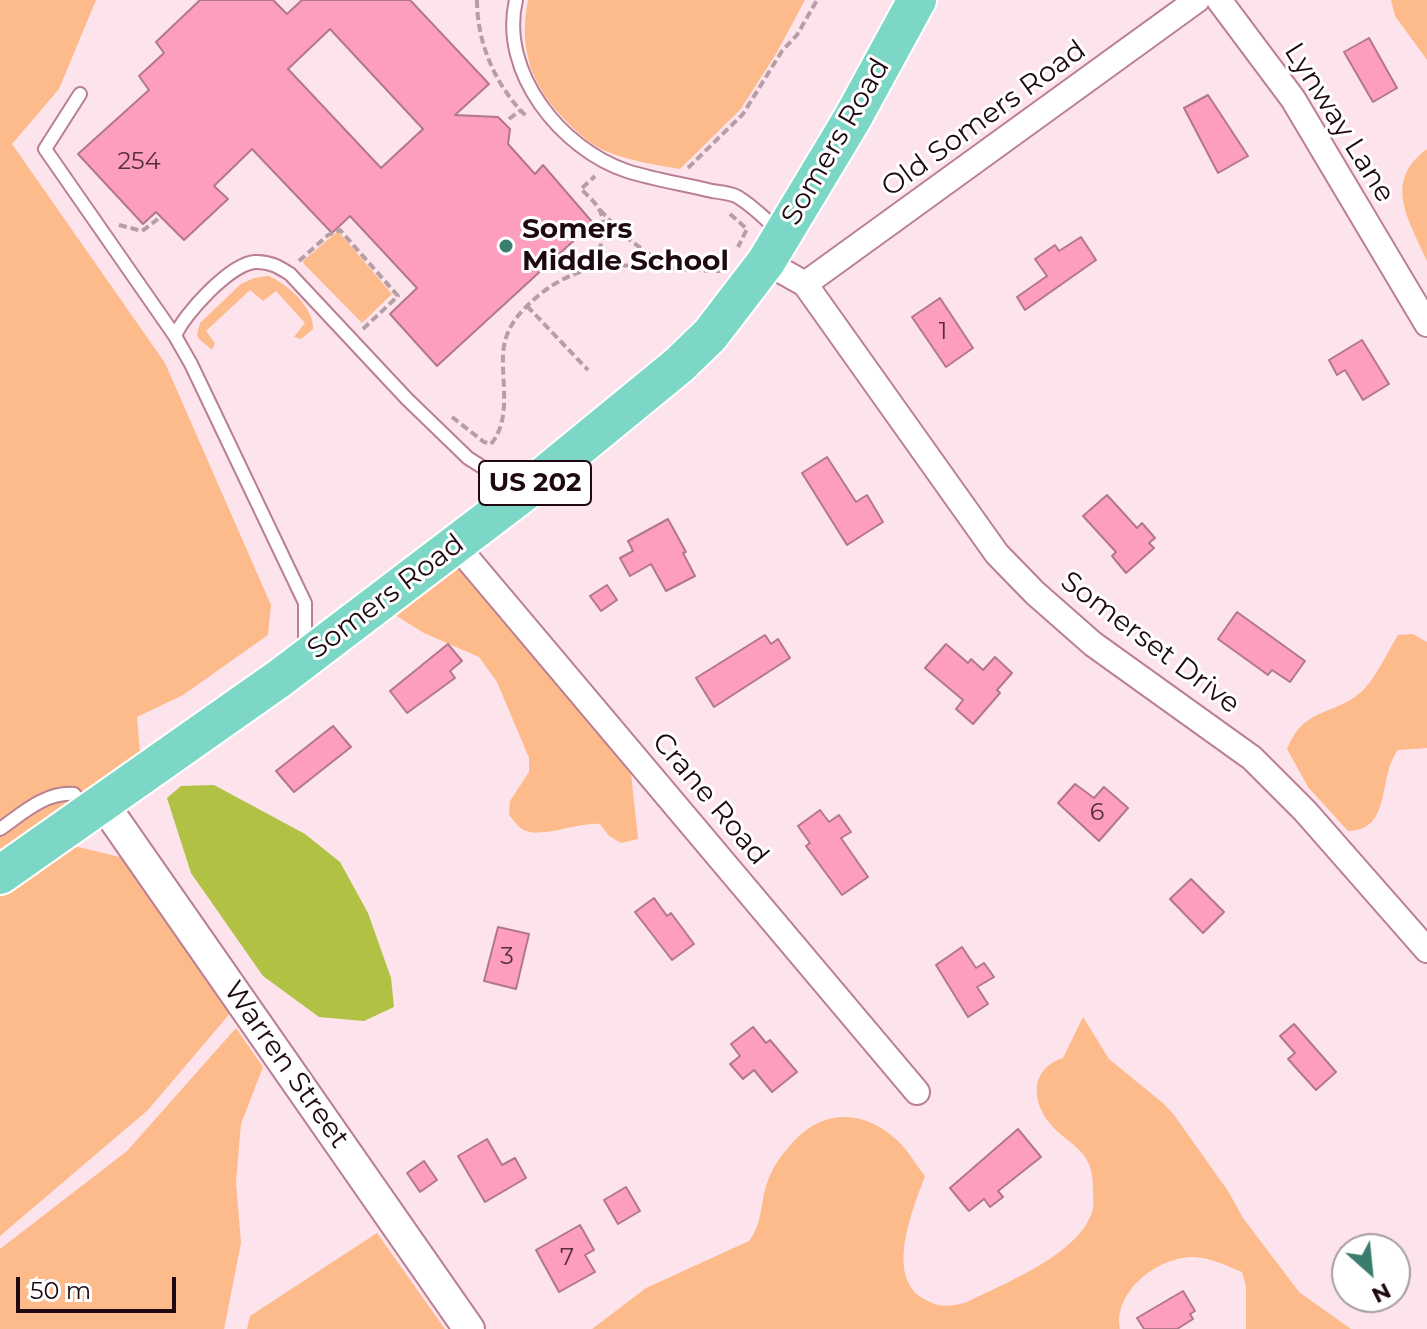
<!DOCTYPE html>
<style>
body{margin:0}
#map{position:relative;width:1427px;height:1329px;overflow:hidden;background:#fde3eb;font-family:Montserrat,sans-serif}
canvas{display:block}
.north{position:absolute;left:1331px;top:1233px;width:80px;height:80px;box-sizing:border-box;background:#fff;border:2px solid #a59da0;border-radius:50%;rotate:153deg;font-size:22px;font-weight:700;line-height:32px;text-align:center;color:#1e0911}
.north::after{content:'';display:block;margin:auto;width:28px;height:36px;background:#3a7c6e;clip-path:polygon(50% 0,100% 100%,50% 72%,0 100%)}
.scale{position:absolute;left:16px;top:1277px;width:160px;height:36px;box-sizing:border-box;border:4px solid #1e0911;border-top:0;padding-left:10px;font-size:24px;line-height:28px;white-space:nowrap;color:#1e0911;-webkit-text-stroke:6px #fff;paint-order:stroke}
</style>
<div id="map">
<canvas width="1427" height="1329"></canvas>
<div class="north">N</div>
<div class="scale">50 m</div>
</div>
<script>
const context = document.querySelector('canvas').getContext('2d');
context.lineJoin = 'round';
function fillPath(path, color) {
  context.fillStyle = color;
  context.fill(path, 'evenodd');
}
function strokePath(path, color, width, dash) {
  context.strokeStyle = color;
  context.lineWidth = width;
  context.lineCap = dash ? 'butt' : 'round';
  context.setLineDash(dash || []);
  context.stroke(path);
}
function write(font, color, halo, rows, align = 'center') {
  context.font = font + ' Montserrat,sans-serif';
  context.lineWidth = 6;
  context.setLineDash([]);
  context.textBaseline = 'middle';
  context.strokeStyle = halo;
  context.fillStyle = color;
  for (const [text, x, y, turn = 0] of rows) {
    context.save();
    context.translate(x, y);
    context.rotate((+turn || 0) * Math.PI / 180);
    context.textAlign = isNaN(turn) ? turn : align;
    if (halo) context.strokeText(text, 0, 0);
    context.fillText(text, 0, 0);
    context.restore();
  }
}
fillPath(new Path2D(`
 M0,0H96L59,89L12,144L165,363L271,605L268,635L183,695L137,717L140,753L0,856Z
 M528,0H805L776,54L740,110L680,169C656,165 631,161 608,152C592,146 580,135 568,123C532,87 518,51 528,0Z
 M1391,0H1427V60L1395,16Z
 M1427,149V261C1409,220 1382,182 1427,149Z
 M338,231L392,294L362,323L304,264L303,261Z
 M268,276C286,282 315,309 313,329L301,339L294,337L305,323L276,291L263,301L250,290L206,331L215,343L212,350L199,339L197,334L200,323L241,284L254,278Z
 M455,560L631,773L638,839L621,843L609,836L600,824C577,822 540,840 522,829C517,826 513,819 509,815L510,801L529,772V758L497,682L479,657L424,633L395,615L394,600Z
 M1413,634L1427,642V748L1398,750C1377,777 1393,830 1348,831L1308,787L1287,749C1303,710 1326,716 1355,697C1374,684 1386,654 1398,635Z
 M74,846L120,857L144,886L232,1011L148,1110L0,1236V895L31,872Z
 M1083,1017L1109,1059L1164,1104L1174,1115L1228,1191L1243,1218L1299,1292L1351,1329H1246V1286L1242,1272C1227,1266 1209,1257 1193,1257C1157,1257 1113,1292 1120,1329H592L646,1288L749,1241C763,1223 760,1204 767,1183C772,1167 783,1153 794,1141C825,1108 865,1110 898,1141C908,1150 916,1165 925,1176C913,1209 884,1277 924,1299C939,1308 952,1307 967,1302C1005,1283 1081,1254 1093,1209C1094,1204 1093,1196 1093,1191C1095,1145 1064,1146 1045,1117C1030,1092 1035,1067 1063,1058Z
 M236,1028L263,1067L241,1124L236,1182L241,1243L224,1329H0V1249L127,1151Z
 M377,1233L445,1329H247L250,1316Z`), '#fdbb8b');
fillPath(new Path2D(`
 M214,785L305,834L340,862L368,913L391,978L394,1007L364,1021L319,1017L263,976L191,873L167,798L181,786Z`), '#b0c143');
const building = new Path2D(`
 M200,0H273L287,14L302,0H410L489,84L455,115L498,117L510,129L508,144L535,174L543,165L593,223L437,366L390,314L417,288L350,216L332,233L252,149L214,186L228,199L184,240L156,212L143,224L78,154L149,90L139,76L164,53L156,42ZM330,29L423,129L381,168L288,69Z
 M1369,38L1397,88L1373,102L1344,52Z
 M1208,95L1248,156L1218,173L1184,108Z
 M1081,237L1096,260L1025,310L1017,297L1047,276L1035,259L1055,245L1059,251Z
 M940,298L973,348L946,367L912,317Z
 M1362,340L1389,384L1363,400L1345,370L1337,375L1329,360Z
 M827,457L856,502L867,495L883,522L847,545L802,473Z
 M1107,495L1137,528L1142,523L1155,538L1149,543L1154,548L1126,573L1112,556L1116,552L1083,516Z
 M668,519L686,552L683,553L695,576L666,591L651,564L630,576L620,558L633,551L628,541Z
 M607,585L617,600L601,611L590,596Z
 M1237,612L1305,661L1290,682L1272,670L1268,675L1218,639Z
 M765,635L771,644L778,639L790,658L714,707L696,678Z
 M448,644L462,661L450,671L455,678L407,713L390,691Z
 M946,644L968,663L971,659L983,670L995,657L1012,673L997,690L1000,693L973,724L956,709L963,700L925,668Z
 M333,726L351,747L294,792L276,771Z
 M1075,784L1094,798L1104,787L1128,808L1099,841L1058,803Z
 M820,810L829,822L839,815L851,832L841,838L868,877L842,895L806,846L810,843L798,826Z
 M1191,879L1224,912L1203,933L1170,899Z
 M654,898L667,916L671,913L694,944L672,960L635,912Z
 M498,927L529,934L516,989L484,981Z
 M962,947L976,968L984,963L994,977L977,987L988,1004L968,1017L936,965Z
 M1294,1024L1336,1072L1316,1090L1288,1059L1295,1053L1280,1036Z
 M753,1027L766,1043L770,1040L797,1072L772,1092L754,1070L743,1079L730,1064L740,1056L731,1044Z
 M1018,1129L1041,1157L998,1191L1003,1197L990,1207L984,1199L969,1211L950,1188Z
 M487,1139L502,1165L515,1158L526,1178L485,1202L458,1156Z
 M424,1161L437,1180L420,1192L407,1173Z
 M626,1187L640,1211L618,1224L604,1200Z
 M580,1225L594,1250L585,1255L595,1272L559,1292L536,1250Z
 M1183,1291L1195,1311L1190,1314L1193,1319L1177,1329H1144L1137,1318Z`);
fillPath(building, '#fd9ec0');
strokePath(building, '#b2778c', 2);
const service = new Path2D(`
 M516,0C499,72 561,149 627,171C655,180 684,184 712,191C719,192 729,193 736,196C751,204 766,220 779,231
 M80,94L45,149L175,336
 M305,651V603L191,364L175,336C184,314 230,264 255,262C269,261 279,267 290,274L407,399L468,458L517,489
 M0,829C23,813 45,792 74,794L86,809`);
const minor = new Path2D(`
 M1219,0L1293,99L1427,324
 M766,262L805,284L997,554L1035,593L1093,644L1252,758L1305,811L1427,950
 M805,284L1197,0
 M456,545L917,1092`);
const tertiary = new Path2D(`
 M102,802L469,1329`);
const primary = new Path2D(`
 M0,875L280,678L523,493L679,365L710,335L766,262L852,119L917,0`);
strokePath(service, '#ba7f93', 16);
strokePath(minor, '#ba7f93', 28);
strokePath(tertiary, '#ba7f93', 34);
strokePath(primary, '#fff', 42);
strokePath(new Path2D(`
 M477,0C477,44 496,86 526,116
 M509,119L521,110
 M688,168L743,114L782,51L797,35L817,0
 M600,210L627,238L663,264
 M730,214L747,229L738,247
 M119,225L142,231L158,219
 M299,261L328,235L340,230L398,296L363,329
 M584,270C600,257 610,229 599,209C595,202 587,195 581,189L595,176
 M527,306L588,370
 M452,417L484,442L491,444C511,420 502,385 503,355C504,333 514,318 530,303C590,246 649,271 721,271`), '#b69ea6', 4, [8, 4]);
strokePath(service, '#fff', 12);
strokePath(minor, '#fff', 24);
strokePath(tertiary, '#fff', 30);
strokePath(primary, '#7cd7c7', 38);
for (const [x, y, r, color] of [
 [506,246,8,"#3a7c6e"]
]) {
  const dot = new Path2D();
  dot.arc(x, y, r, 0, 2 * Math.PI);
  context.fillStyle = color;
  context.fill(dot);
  strokePath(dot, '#fff', 3);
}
write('24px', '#562e3d', null, [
 ["254",139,162],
 ["1",943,332],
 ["6",1097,813],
 ["3",507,957],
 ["7",567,1258]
]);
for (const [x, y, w] of [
 [535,483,112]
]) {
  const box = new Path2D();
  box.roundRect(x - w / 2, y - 22, w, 44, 6);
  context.fillStyle = '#fff';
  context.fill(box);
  strokePath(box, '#1e0911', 2);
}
write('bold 26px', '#1e0911', null, [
 ["US 202",535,483]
]);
write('28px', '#1e0911', '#fff', [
 ["Old Somers Road",984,119,-36],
 ["Lynway Lane",1339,123,58],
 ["Somers Road",836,142,-60],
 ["Somers Road",386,597,-37],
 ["Somerset Drive",1150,643,37],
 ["Crane Road",710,799,50],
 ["Warren Street",286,1065,55]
]);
write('bold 28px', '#1e0911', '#fff', [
 ["Somers",522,230],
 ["Middle School",522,262]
], 'left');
</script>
